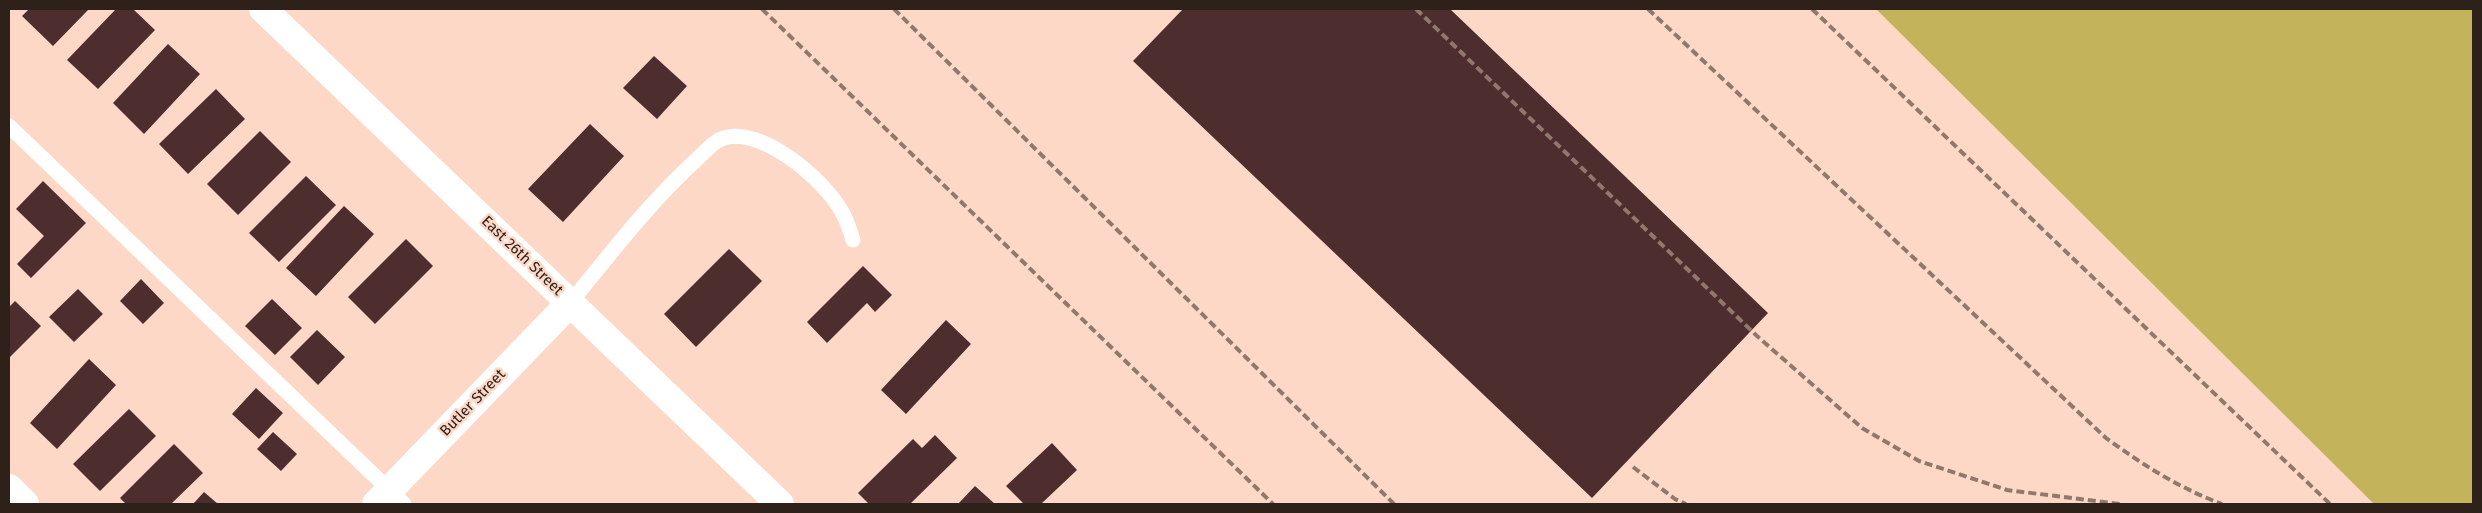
<!DOCTYPE html>
<style>
body{margin:0}
#map{position:relative;width:2482px;height:513px;overflow:hidden;background:#fdd8c7;font-family:"Fira Sans",sans-serif}
canvas{display:block}
.frame{position:absolute;inset:0;border:10px solid #2e211a;pointer-events:none}
</style>
<div id="map">
<canvas width="2482" height="513"></canvas>
<div class="frame"></div>
</div>
<script>
const context = document.querySelector('canvas').getContext('2d');
context.lineJoin = 'round';
function fillPath(path, color) {
  context.fillStyle = color;
  context.fill(path, 'evenodd');
}
function strokePath(path, color, width, dash) {
  context.strokeStyle = color;
  context.lineWidth = width;
  context.lineCap = dash ? 'butt' : 'round';
  context.setLineDash(dash || []);
  context.stroke(path);
}
function write(font, color, halo, rows, align = 'center') {
  context.font = font + ' "Fira Sans",sans-serif';
  context.lineWidth = 5;
  context.setLineDash([]);
  context.textBaseline = 'middle';
  context.strokeStyle = halo;
  context.fillStyle = color;
  for (const [text, x, y, turn = 0] of rows) {
    context.save();
    context.translate(x, y);
    context.rotate((+turn || 0) * Math.PI / 180);
    context.textAlign = isNaN(turn) ? turn : align;
    if (halo) context.strokeText(text, 0, 0);
    context.fillText(text, 0, 0);
    context.restore();
  }
}
fillPath(new Path2D(`
 M1876,9H2473V504H2374Z`), '#c3b45c');
fillPath(new Path2D(`
 M29,9H89L53,46L22,16Z
 M116,9H133L155,30L98,89L67,60Z
 M1183,9H1450L1768,313L1592,498L1133,61Z
 M168,44L200,74L144,134L113,103Z
 M654,56L687,86L657,119L623,88Z
 M216,89L245,119L188,174L159,144Z
 M590,124L624,156L563,222L528,189Z
 M260,131L291,162L238,215L207,184Z
 M306,176L336,205L279,262L249,233Z
 M43,181L86,223L31,278L17,264L44,236L16,209Z
 M344,206L374,234L316,296L286,268Z
 M406,239L433,266L375,324L348,297Z
 M729,249L762,281L696,347L664,314Z
 M863,266L892,295L875,312L867,303L827,343L807,322Z
 M141,279L164,303L143,324L120,301Z
 M78,289L103,314L74,342L49,317Z
 M272,299L302,328L275,355L245,326Z
 M15,301L41,326L9,358V307Z
 M946,320L971,344L906,414L881,390Z
 M317,330L345,357L318,385L290,357Z
 M89,359L116,385L57,449L30,423Z
 M256,388L283,413L259,439L232,414Z
 M129,409L156,436L100,491L73,464Z
 M273,432L297,454L281,471L257,449Z
 M935,435L957,458L910,504H869L858,493L913,439L922,448Z
 M1052,443L1077,470L1041,504H1024L1006,486Z
 M174,444L203,473L171,504H126L120,498Z
 M975,486L995,504H958Z
 M204,492L218,504H193Z`), '#4d2d2d');
strokePath(new Path2D(`
 M9,126L404,504
 M571,302C611,253 649,203 696,160C703,154 711,144 719,140C757,121 825,180 842,212C847,220 850,231 853,240`), '#fff', 15);
strokePath(new Path2D(`
 M9,488L25,504
 M376,504L571,302`), '#fff', 28);
strokePath(new Path2D(`
 M263,9L780,504`), '#fff', 28);
strokePath(new Path2D(`
 M762,9L1273,504
 M894,9L1394,504
 M1416,9L1757,336L1862,428L1919,461L2007,490L2120,504
 M1648,9L2106,438C2143,465 2179,488 2222,504
 M1812,9L2330,504
 M1633,467L1675,499L1686,504`), '#90786c', 4, [8, 4]);
write('15px', '#2e211a', '#fdd8c7', [
 ["East 26th Street",522,256,44],
 ["Butler Street",473,403,-46]
]);
</script>
